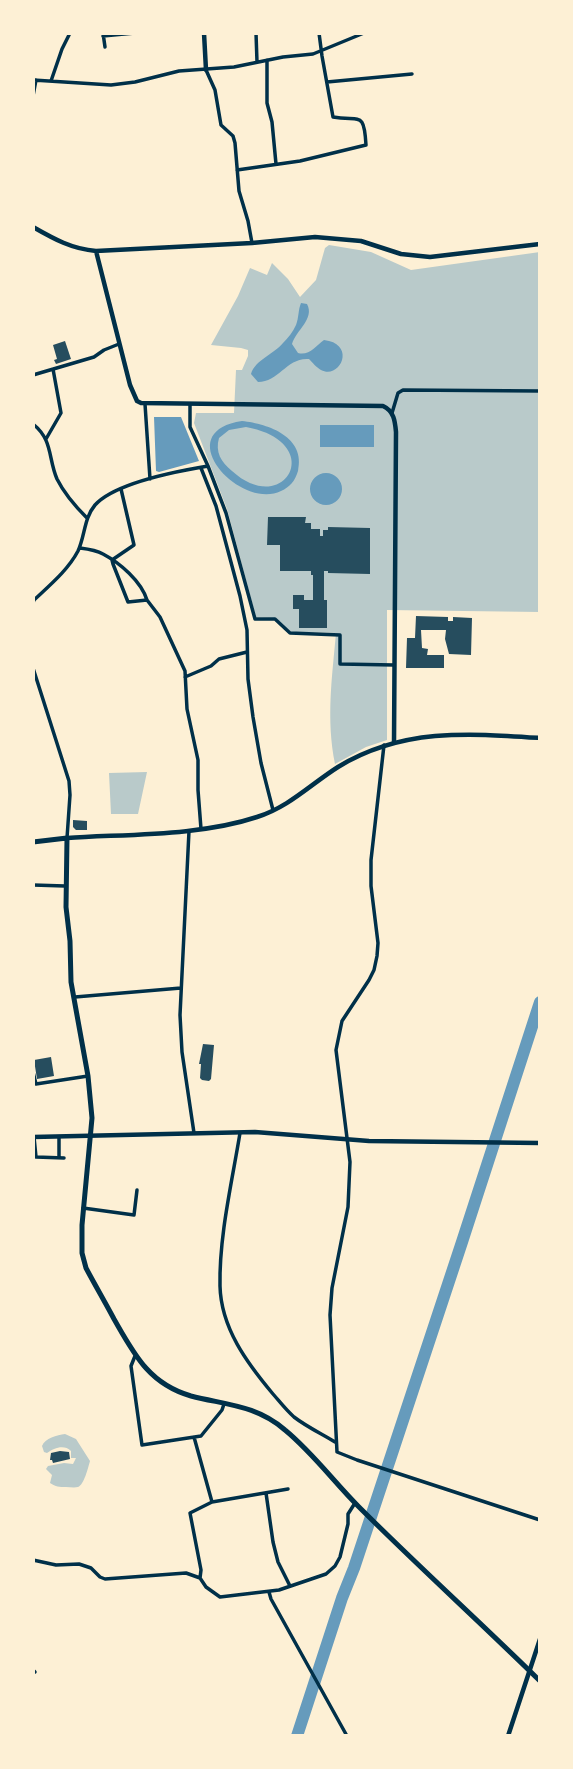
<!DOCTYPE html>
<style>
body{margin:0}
#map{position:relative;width:573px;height:1769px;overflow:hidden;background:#fdf0d5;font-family:Lato,sans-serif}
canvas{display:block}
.frame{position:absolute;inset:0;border:35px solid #fdf0d5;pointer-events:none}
</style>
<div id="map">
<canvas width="573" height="1769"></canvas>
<div class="frame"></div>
</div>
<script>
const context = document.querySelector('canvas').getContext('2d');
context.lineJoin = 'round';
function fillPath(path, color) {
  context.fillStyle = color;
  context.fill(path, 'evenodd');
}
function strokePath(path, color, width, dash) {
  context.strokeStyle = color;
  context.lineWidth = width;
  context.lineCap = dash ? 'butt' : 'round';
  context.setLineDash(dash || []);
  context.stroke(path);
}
fillPath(new Path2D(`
 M329,245L371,252L411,270L540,252V612L387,610V740L366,747L335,764C326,719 332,678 336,633L291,632L276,618L256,617L227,509L194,423L196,413H234L236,370H242L248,356V350L241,348L211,345L238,296L250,268L267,275L272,263L288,279L300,297L316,280L325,248Z
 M147,772L138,814H111L109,773Z
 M65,1434L76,1439L90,1461C88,1468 84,1485 78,1487C74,1488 70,1487 66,1487C59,1487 56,1487 50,1483L52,1475L46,1469L48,1466L64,1463L73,1464L76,1458H71V1451C64,1444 54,1448 47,1453L44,1452L42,1446C45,1438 57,1435 65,1434Z`), '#b9caca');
fillPath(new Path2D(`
 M301,303L307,304C315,319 296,330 292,344L298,353C309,356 316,346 324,340C357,344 340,380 321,370C317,368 312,362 309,359C287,357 279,382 258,382L251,374C255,360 274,354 283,343C288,338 293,332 296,325C299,317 298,310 301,303Z
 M154,417H181L199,461L159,472L156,471Z
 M242,421C269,424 306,437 298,471C295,481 290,487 281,491C240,511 168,432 242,421ZM246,427C328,442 285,519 232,471C221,462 215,452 219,438L229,430Z
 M320,425H374V447H320Z
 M310 489a16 16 0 1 1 32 0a16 16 0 1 1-32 0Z`), '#669bbc');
strokePath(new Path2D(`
 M297,1736L342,1598L354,1568L462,1242L540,1002`), '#669bbc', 12);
fillPath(new Path2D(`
 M65,341L71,359L56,364L54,360L57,359L53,345Z
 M268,517H306L305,523H311V529H320V536H323V530H328V527L370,528V574L328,573V571H324V600H327V628H299V609H293V595H304V600H313V575H311V571H280V545H267Z
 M416,616L448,617V621H453V617L472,618L471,655L449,654L445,639L446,630H421L422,648L428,649L427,655H444V668H406L407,638H415Z
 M73,820L87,821V830H76L73,827Z
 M203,1044L214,1045L211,1079L209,1081L202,1080L200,1078L201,1064H199Z
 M51,1057L54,1076L37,1079L34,1060Z
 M60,1451L69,1452L70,1459L53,1463L52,1460H50L51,1453Z`), '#264d5e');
strokePath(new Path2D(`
 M103,33L105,47
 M256,33L257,62
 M103,36L135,33
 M267,60V103L272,122L276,164
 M206,70L215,90L221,125L233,136L235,143L239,191L248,221L252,243
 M33,80L111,85L135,82L179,71L234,67L283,57L313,54L364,33
 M51,81L62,49L70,33
 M327,82L412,74
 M33,96L36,80
 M237,170L300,161L366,145C364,110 360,122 333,117L322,56L319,33
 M33,375L94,357L104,350L119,344
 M145,404L150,479
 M392,413L398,393L403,390L540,391
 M33,424C53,440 48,458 57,479C65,495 75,506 87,518
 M46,439L61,413L53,369
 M208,466L226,513L255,619H275L290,633L340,635V664L394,665
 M201,468L216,506L240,596L247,630L248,679L253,717L261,763L273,810
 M121,489L134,545L112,560L113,564L128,602L147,600L160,617L185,671L187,709L198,760V790L201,829
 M80,548C88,549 96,550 103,554C120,563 141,581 147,600
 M33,603L34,600C50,585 68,570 78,551C85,536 84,518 95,505C115,483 178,471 208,466L190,427V404
 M33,668L69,781L70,795L67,838
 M185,677L211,666L219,659L247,652
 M384,745L371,860V886L378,943L377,956L374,970L369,980L342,1021L336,1050L350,1162L348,1207L332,1288L330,1315L337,1452L357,1460L540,1520
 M189,831L180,1015L182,1052L194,1133
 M33,885L65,886
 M75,997L181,988
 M33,1072L36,1084L88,1076
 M240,1133C232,1182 219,1236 220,1286C221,1328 247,1363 273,1394C280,1402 286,1410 294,1417C307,1427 322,1434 335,1442
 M34,1137L36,1157L64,1158
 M59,1137V1158
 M83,1208L134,1215L137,1190
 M135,1356L131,1366L142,1445L201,1436L222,1410L224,1404
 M194,1437L212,1502
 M266,1493L273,1542L278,1562L290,1586
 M33,1560L56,1565L79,1564L91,1568L100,1577L105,1579L186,1573L200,1578L206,1587L220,1597L279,1590L326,1574L335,1566L340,1557L348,1524V1514L355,1503
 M200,1578L201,1570L190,1513L212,1502L288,1489
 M269,1592L271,1599L347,1736
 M33,1670L35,1672`), '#003049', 3.5);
strokePath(new Path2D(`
 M204,33L206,70
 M33,227C54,239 72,249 96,251L252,243L315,237L361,241L401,254L430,257L540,244
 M96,251L130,385L137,401L141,403L383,406C394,411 395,421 396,432L394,742
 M33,1137L255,1132L369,1141L540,1143
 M508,1736L540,1639`), '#003049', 4.5);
strokePath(new Path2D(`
 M67,838C128,834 200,836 257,817C289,807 311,784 338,767C402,728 468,733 540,738`), '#003049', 4.5);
strokePath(new Path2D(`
 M33,842L67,838L66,907L70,941L71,982L88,1076L92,1118L82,1225V1253L86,1268C95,1285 105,1302 114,1319C134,1354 149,1384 191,1396C226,1405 256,1405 285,1430C312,1452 334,1482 359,1507C418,1566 480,1622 540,1681`), '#003049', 5);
</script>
